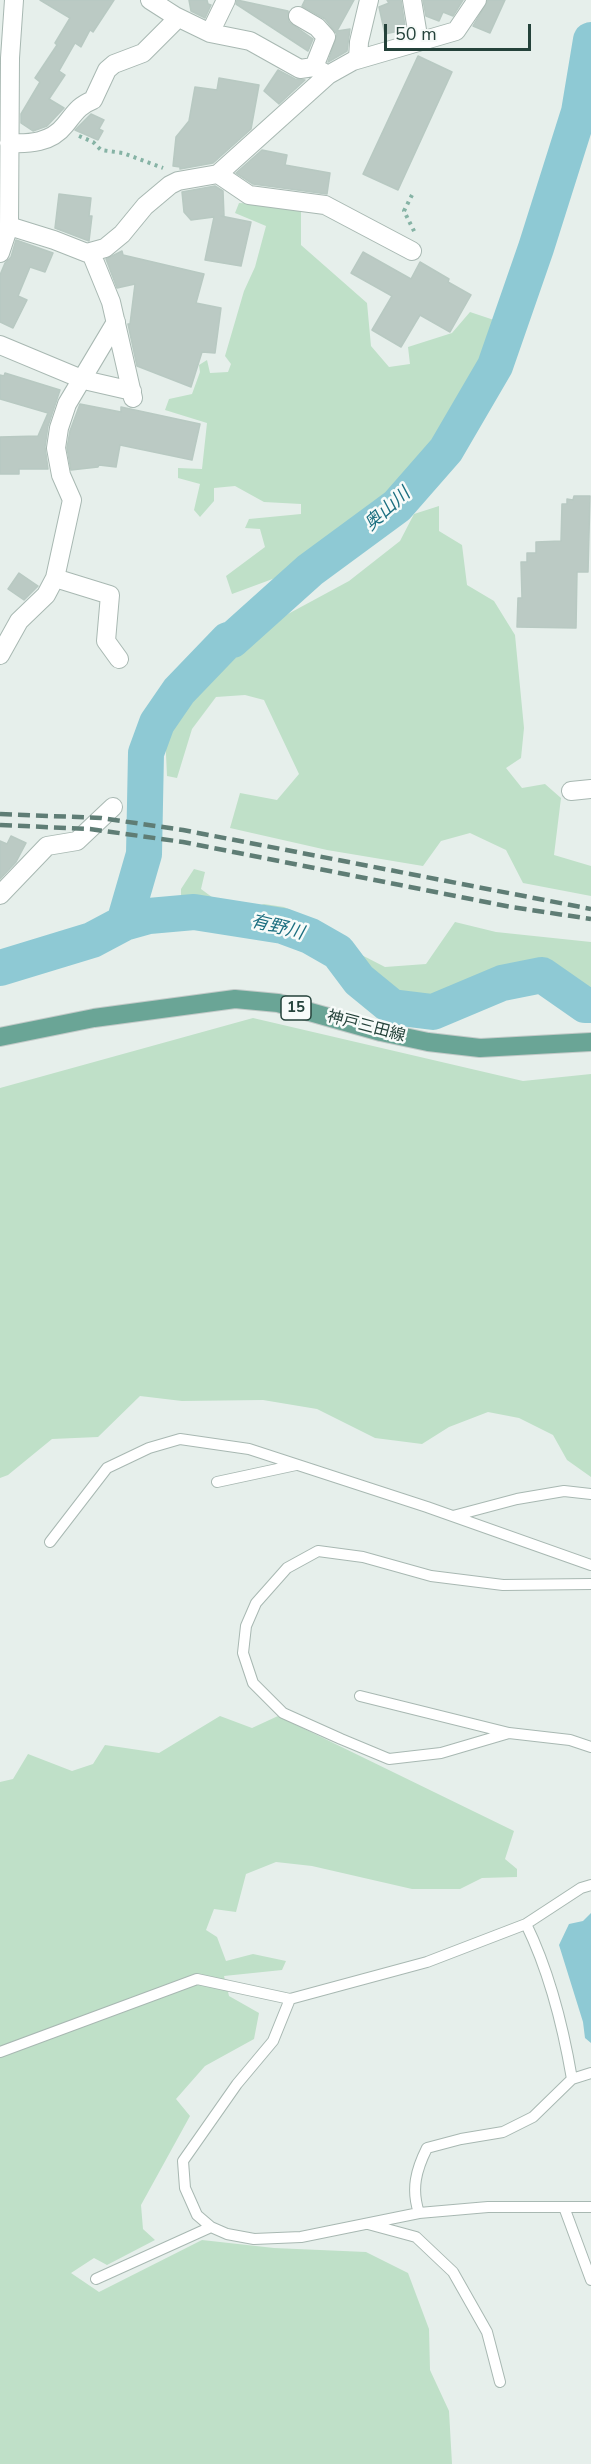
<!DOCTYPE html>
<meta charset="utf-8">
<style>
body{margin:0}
#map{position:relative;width:591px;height:2464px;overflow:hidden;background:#e6efeb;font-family:"Nunito Sans",sans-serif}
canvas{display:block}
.scale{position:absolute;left:384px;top:24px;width:147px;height:27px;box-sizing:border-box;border:3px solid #24423a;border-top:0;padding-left:8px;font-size:18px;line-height:21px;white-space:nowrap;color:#24423a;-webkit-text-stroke:4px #f7fbf9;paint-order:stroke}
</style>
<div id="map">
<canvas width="591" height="2464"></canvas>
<div class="scale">50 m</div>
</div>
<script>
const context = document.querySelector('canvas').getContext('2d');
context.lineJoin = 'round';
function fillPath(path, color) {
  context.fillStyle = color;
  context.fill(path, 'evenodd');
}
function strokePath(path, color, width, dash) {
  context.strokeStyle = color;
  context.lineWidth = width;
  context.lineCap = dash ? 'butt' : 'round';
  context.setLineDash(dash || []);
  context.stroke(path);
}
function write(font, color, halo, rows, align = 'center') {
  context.font = font + ' "Nunito Sans","Noto Sans JP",sans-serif';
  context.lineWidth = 5;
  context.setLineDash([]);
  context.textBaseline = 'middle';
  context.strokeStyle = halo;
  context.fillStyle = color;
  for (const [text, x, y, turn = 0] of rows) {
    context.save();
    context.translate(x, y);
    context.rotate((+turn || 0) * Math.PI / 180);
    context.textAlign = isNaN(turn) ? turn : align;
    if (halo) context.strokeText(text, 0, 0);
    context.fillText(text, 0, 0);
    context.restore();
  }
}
fillPath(new Path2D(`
 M239,203L288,205L301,211V245L367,303L371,346L389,367L410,364L408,347L452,333L470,312L506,324L509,346L459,431L409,493L278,577L232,594L226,576L265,547L260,529L245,528L249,519L301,514V504L264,502L235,486L214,488V501L200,517L194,510L200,484L178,478V468L202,469L207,423L165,410L169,399L192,394L200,372L199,365L207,360L210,373L228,372L231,364L225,356L244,291L255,267L266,226L235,213Z
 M439,506V531L462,545L467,585L494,601L515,635L524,728L521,758L506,768L522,788L545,784L561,798L554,855L591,866V896L523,883L506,850L470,833L441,841L423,866L327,850L230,828L240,793L277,800L299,774L264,700L245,695L216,697L192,729L177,778L167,776L165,733L202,672L243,648L275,621L349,581L400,541L414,514Z
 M194,869L205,872L201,889L224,906L249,909L264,904L284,907L315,921L327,933L346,947L385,967L426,964L455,922L496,932L591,942V1013L539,969L503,977L412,1020L373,1010L354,995L332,966L283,940L181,924V889Z
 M253,1018L523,1081L591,1074V1477L567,1460L553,1435L519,1418L488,1412L449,1427L422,1444L375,1438L317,1409L263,1400L182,1401L140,1396L98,1437L52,1439L8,1475L0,1478V1088Z
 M220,1716L252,1728L278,1716L514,1831L505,1859L517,1869V1877L482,1878L460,1889H412L312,1866L276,1862L246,1874L236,1912L214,1909L206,1930L217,1937L226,1961L253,1954L286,1961L282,1970L224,1976L229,1996L259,2013L254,2039L205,2066L176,2099L190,2116L141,2205L143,2229L155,2240L107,2265L94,2258L71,2273L99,2292L202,2240L274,2248L366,2252L408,2273L429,2329L430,2370L449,2411L452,2464H0V1782L13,1779L28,1754L72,1771L93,1764L105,1745L159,1753Z`), '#bfe0c8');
fillPath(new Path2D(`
 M591,1913V2043L585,2038L583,2022L559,1945L569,1924L583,1921Z`), '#8ec9d4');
strokePath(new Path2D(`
 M124,923L144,854L146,753L157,723L179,691L228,640H232L310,570L397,506L446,450L495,366L536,248L579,112L591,40
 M0,968L92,940L124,923L149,916L194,912L283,926L310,936L338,952L359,980L392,1007L433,1012L502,983L542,975L585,1005H591`), '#8ec9d4', 36);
const building = new Path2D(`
 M40,0H114L93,32L90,30L81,47L75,43L59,71L65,75L49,99L64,108L47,126L33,131L21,123V114L40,82L35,78L57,45L55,43L70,18Z
 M189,0H207L208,4L211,5L205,18L191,11Z
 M237,0L288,11L289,22L313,39L308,51L236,4Z
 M305,0H354L337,31L350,29L347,51L328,62L337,34L325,19L302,6Z
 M387,0H401L405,26L403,30L385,34L379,7L389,3Z
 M423,0H463L453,16L443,12L439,21L426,16Z
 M488,0H505L490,33L473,26Z
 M418,56L452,72L398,190L363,174Z
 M278,70L295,79L305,80L279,104L264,91Z
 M219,78L259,85L251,129L213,163L180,169V167L173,166L176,137L189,121L195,87L217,90Z
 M91,114L104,120L99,129L103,131L98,140L75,130Z
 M262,150L287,155L285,165L330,173L327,194L253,184L236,173Z
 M215,186L223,191L224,216H221L251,222L241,266L205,260L214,217L191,220L184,212L182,192Z
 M59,194L91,198L89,216H92L89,241L55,228Z
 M16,240L53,253L45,272L30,267L18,296L27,300L13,328L0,322V275L5,263L11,257Z
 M122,251L123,255L204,274L196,303L221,308L215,353L202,352L191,387L137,366L128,324H130L135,284L117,288L106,259Z
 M363,252L411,279L420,262L449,279L448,282L471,295L450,332L420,315L401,347L372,330L392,296L351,273Z
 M5,373L60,390L48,426L45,447L48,469H19V474H0V437L38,436L48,413L0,399V375L4,376Z
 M80,404L121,412V407L200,424L192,460L120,445L116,467L99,465L98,467L71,470L67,448L70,431Z
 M574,496H590L588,572H577L576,628L517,627L518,598H522L521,562H527V553H536V542L561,541L562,504H567V499L573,500Z
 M19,573L38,586L24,600L8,589Z
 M11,836L26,843L16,862L0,879V841L7,844Z`);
fillPath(building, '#bbcac4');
strokePath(building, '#b8c9c2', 1.5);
const service = new Path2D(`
 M217,1482L296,1465
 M453,1516L517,1499L564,1491L591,1494
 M50,1542L107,1468L149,1448L180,1439L249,1449L427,1507L591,1565
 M360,1696L509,1733L570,1740L591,1747
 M509,1733L441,1753L389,1759L341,1739L283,1713L253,1683L243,1653L246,1626L256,1603L287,1568L318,1551L363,1557L431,1576L503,1585L591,1584
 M526,1924C550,1973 563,2026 572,2079
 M290,1999L273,2041L237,2084L183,2161L185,2188L197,2215L211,2227L227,2234L254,2239L301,2237L419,2213L488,2207H591
 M0,2052L197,1979L290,1999L427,1962L526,1924L581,1888L591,1885
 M564,2207L591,2280
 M419,2213C411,2189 416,2170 427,2148L461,2139L503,2132L533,2117L572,2079L591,2073
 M368,2224L416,2237L453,2272L487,2332L500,2382
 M96,2279L211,2227`);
const minor = new Path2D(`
 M150,0L175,16L210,33L250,41L300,69L314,67L328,75
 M412,0L419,42
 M298,16L317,27L326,37L314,67
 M210,33L226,0
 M358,59L359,42L369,0
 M9,143C29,144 51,143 65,125C75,113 78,106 93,100L107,70L114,64L143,53L178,18
 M218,174L249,195L325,205L412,251
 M9,226L10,58L14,0
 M0,253L9,226L54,240L87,253L105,248L122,234L145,206L170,185L178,181L218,174L328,75L353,61L456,31L477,0
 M91,253L111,302L133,398
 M116,322L67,404L59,428L56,448L61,475L72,500L55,578L110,595L106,641L119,659
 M0,345L84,380L132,391
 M0,655L19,621L46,595L55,578
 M571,791L591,789
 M0,895L47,846L77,841L113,807`);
const primary = new Path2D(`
 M0,1037L94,1018L235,999L278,1003L381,1032L428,1042L480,1048L591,1042`);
strokePath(service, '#a8b8b2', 12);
strokePath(minor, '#a8b8b2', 20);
strokePath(primary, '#c2cac8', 20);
strokePath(new Path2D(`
 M79,136L93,142L101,150L123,153L163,168
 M412,195L404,211L415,233`), '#86b3a5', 4, [3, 4.5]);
strokePath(service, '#fff', 10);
strokePath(minor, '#fff', 18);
strokePath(primary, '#6aa596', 18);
strokePath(new Path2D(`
 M0,814L101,818L183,830L591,909
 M0,825L90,829L183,842L511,907L591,919`), '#5f7d75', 4.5, [12, 6]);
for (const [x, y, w] of [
 [296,1008,30]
]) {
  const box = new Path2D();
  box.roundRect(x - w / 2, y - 12, w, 24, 4.5);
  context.fillStyle = '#f7fbf9';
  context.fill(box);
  strokePath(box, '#24423a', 1.5);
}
write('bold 15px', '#24423a', null, [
 ["15",296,1008]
]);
write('16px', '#24423a', '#f7fbf9', [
 ["神戸三田線",366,1027,15]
]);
write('italic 18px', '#1c6f80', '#f7fbf9', [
 ["奥山川",388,510,-42],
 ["有野川",277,928,14]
]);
</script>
